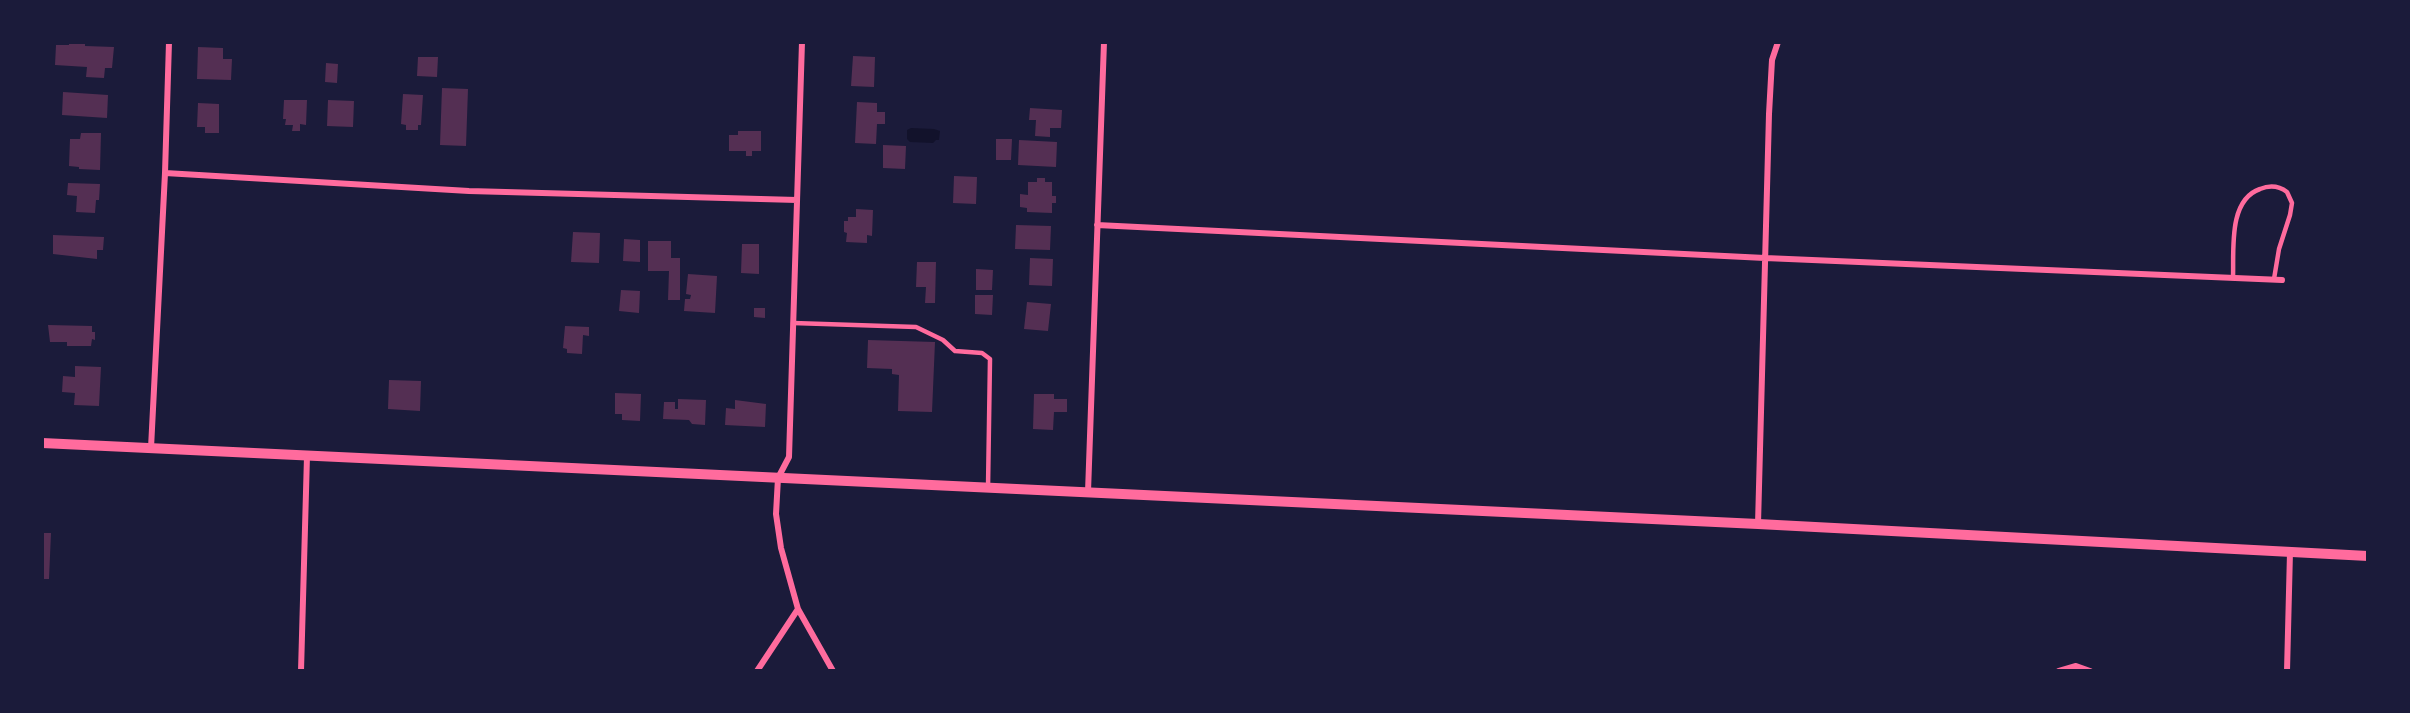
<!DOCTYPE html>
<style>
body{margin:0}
#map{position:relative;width:2410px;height:713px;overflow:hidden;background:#1b1b3a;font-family:Helvetica,sans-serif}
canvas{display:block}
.frame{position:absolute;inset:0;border:44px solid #1b1b3a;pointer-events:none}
</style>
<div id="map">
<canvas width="2410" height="713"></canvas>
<div class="frame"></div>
</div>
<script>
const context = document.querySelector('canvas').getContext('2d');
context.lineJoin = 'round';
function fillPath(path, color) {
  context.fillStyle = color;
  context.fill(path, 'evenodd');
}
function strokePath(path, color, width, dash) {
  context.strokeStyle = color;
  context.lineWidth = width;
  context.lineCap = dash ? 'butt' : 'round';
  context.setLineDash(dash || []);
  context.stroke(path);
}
fillPath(new Path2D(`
 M911,128L934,129L940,131L939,140H936L933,143L910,142L907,139V130Z`), '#12122b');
fillPath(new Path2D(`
 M69,42H85V46L114,47L112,68H105L104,78L86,77L87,67L55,65L56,45H69Z
 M198,47L223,48V59H232L231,80L197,79Z
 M853,56L875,57L874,87L851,86Z
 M418,57H438L437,77L417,76Z
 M326,63L338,64L337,83L325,82Z
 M442,88L468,89L466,146L440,145Z
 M63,92L108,95L107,118L62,115Z
 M403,94L423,95L421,125H418V130H406V125L401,124Z
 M284,100H307L306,125L300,124V131H292L293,125H285L286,119H283Z
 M328,100L354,101L353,127L327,126Z
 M857,102L877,103V112H885V124H877L876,144L855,143Z
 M198,103L219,104V133H205V127H197Z
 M1030,108L1062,110L1061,128H1050V137L1035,136L1036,120H1029Z
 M738,131H761V151H752V156H746V151H729V135H738Z
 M81,133H101L100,170L79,169V167L69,166L70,139H80Z
 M996,139H1012L1011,160H996Z
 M1019,140L1057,142L1056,167L1018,165Z
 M883,145L906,146L905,169L883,168Z
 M954,176L977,177L976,204L953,203Z
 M1037,178H1045V182H1052V196H1056V203H1052V213L1027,212V208L1020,207V194L1028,195V182H1037Z
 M68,183L100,184L99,200H96L95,213L76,212L77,196L67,195Z
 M856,209L873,210L872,236L867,235V243L846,242L847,233L844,232V221H848V217H856Z
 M1016,225L1051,226L1050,250L1015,249Z
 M573,232L600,233L599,263L571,262Z
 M53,235L104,237L103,250H97V259L53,254Z
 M624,239L640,240V262L623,261Z
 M648,241H671V258H680V300H668L669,271H648Z
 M742,244H759V274L741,273Z
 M1030,258L1053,259L1052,286L1029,285Z
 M917,262H936L935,303H925L926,287H916Z
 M976,269L993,270L992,290H976Z
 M688,274L717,276L715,313L684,311L685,299H690L691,295L686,294Z
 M621,290L640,291L639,313L619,311Z
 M975,295H993L992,315L975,314Z
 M1027,302L1051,304L1048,331L1024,329Z
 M754,308H765V318L754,317Z
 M48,325L92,326V332H95V340L92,339L91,346H67V342H50Z
 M565,326L589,327V336L583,335L582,354L567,353V349L563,348Z
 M868,340L935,342L932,412L898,411L899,375L892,374V369L867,368Z
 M75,366L101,367L99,406L74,405L75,393L62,392L63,376L75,377Z
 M389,380L421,381L420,411L388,409Z
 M615,393L641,394L640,421L622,420V414H615Z
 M1034,394H1054V399H1067V412H1054L1053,430L1033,429Z
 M678,399L706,400L705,425L692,424L689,420L663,419L664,402H675V409H678Z
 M735,400L766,404L765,427L725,425L726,408L735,409Z
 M42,533H51L49,579H42Z`), '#542f53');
strokePath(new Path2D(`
 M2233,278C2234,250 2228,200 2260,189C2270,185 2279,186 2287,192L2292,203L2290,215L2279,249L2274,279
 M793,323L916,327L943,340L955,351L982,353L990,359L988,488`), '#ff6b9d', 4.5);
strokePath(new Path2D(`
 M802,42L789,457L778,478L776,514L781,548L798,609L833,671
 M165,173L469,191L797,200
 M1097,225L1765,258L2282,280
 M151,448L165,173L169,42
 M1088,492L1104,42
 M1758,524L1769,114L1772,60L1778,42
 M301,671L307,456
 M757,671L798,609
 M2059,671L2076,666L2090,671
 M2287,671L2290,552`), '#ff6b9d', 6);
strokePath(new Path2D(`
 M42,443L1758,524L2368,556`), '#ff6b9d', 10);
</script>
